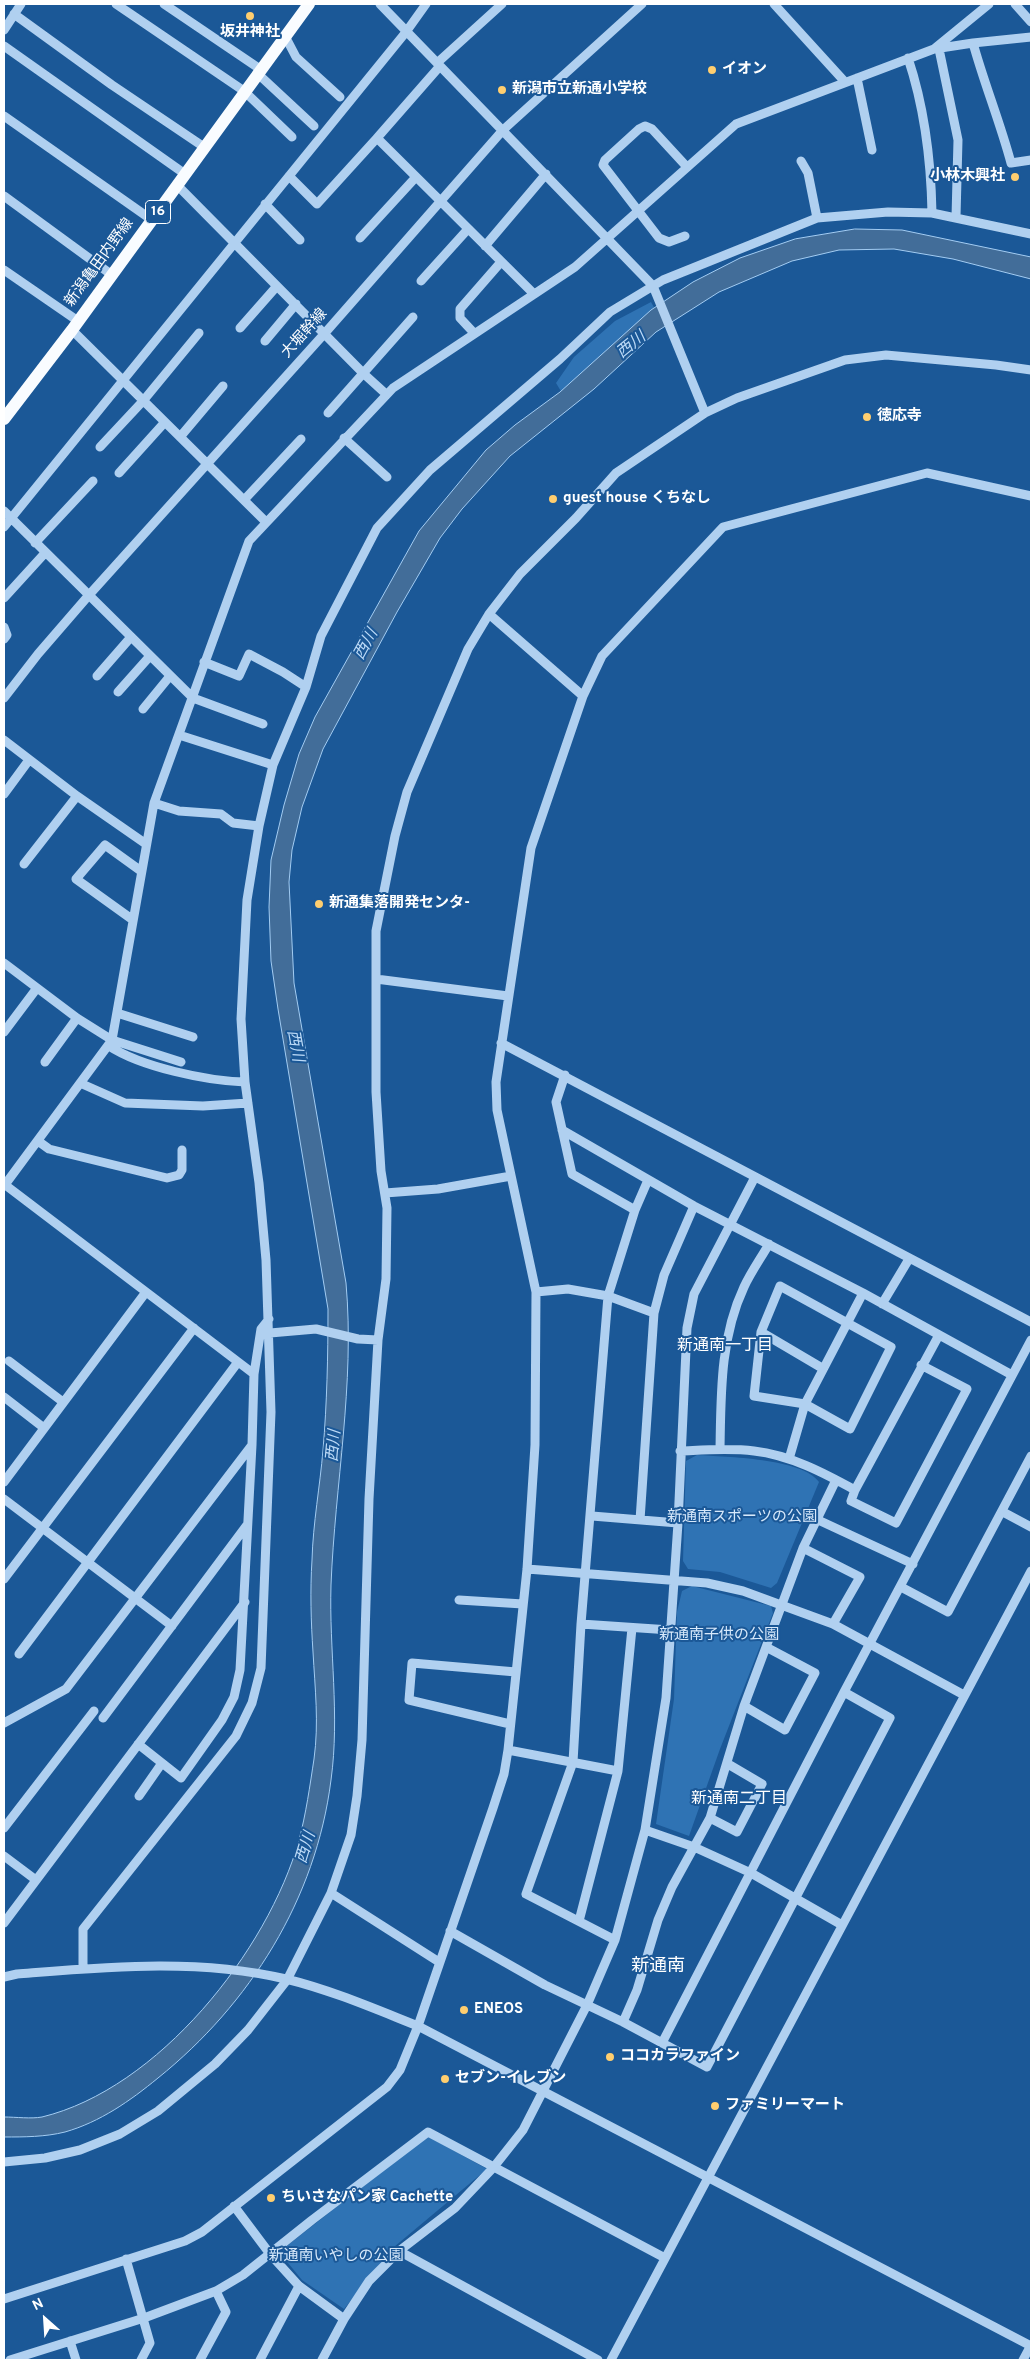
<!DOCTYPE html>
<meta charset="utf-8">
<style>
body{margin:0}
#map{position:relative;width:1035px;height:2364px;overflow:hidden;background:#1b5897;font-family:Overpass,sans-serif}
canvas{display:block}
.frame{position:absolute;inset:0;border:5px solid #fff;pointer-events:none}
.north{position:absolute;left:20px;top:2294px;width:50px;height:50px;-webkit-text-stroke:4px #1b5897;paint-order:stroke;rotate:334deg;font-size:14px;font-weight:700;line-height:20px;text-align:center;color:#fff}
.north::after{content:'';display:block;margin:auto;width:18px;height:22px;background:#fff;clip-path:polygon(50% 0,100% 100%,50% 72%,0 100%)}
</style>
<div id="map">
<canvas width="1035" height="2364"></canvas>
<div class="frame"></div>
<div class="north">N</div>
</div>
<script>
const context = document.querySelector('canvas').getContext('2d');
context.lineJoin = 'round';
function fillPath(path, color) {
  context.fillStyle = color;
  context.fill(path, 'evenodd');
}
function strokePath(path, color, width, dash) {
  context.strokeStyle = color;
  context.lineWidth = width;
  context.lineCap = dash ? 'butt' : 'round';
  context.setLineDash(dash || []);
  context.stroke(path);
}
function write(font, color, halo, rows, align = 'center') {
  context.font = font + ' Overpass,"Noto Sans JP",sans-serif';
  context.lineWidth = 4;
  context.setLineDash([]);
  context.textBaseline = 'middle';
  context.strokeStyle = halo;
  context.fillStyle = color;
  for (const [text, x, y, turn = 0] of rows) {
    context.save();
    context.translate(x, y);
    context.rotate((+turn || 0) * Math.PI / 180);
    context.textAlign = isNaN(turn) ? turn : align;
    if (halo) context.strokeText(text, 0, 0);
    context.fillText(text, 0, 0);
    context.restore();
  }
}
fillPath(new Path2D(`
 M651,302L656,311L562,393L556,383L574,357L615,321Z
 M697,1455C726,1457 802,1458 819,1482L777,1583L771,1588L720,1572L688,1569L683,1561L686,1461Z
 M692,1586L771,1606L773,1613L720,1749L689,1836L656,1824L674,1699L677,1612L682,1591Z
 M427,2136L487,2169L394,2247L344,2309L302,2280L279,2252Z`), '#2f73b4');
const water = new Path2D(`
 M855,229L902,230L1031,257V279L953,259L894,249L839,250L792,261L719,292L656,332L594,389L510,456L462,509L440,538L397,612L323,749L302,807L292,850L289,882L294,983L346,1283C355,1384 335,1484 331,1585C329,1650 340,1715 331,1780C316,1899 250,2004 158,2078C130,2101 100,2122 65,2132C45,2137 24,2137 4,2137V2117C16,2117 31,2119 42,2117C158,2089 268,1951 299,1840C306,1814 310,1785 314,1759C319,1723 315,1688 313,1652C311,1622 310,1591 312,1560C313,1523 320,1486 323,1450C327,1403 328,1356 328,1309L278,1009L271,961L269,907L271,860L284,805L299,754L315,717L419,531L486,450L515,425L560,392L651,310L693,282L740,258L795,239Z`);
fillPath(water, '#426d99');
strokePath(water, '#a3ccf2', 1);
strokePath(new Path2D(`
 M116,4L244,91L292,137
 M164,4L260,69
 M380,4L653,286L705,413
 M774,4L845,82
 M1015,4L1031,22
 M14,14L112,85L204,147
 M4,30L21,4
 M285,36L296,57L340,97
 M973,43C984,83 1000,122 1011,163L1031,160
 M4,46L185,174
 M934,49L989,4
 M939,49L958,140L956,217
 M908,58C925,109 931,160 932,213
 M437,63L502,4
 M257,73L314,126
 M857,78L872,150
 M4,116L152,220
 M377,138L440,66
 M801,161L808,173L817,218
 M289,176L317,204L377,138L534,294
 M177,185L364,374L386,394
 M4,196L112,275
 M265,204L300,240
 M685,236L669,242L659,238L603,165L605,160L639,129L645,126L652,129L687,167
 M360,238L416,177
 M485,246L546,174
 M4,270L78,321
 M421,281L468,229
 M240,328L277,286
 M72,330L266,522
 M474,333L460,318V309L501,262
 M265,341L296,304
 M328,413L413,317
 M180,437L223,386
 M344,438L387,477
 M100,447L143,401L199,333
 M119,473L165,422
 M244,500L301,439
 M4,511L193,698L263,724
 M4,527L406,32L426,4
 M35,543L93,481
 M4,598L45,553
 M489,614L583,696
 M4,627L7,635L4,639
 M204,662L239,676L249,654L283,672L306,687
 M97,676L131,637
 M118,692L150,656
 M4,698L38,654L89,595L325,333L503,130L642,4
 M143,709L170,676
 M179,735L273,765
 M4,740L77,796L146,844
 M4,794L29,760
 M154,803L179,811L221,814L233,823L259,826
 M24,864L77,796
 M133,920L76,879L105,845L141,871
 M4,963L77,1018L112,1040L181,1062
 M376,979L508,996
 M117,1013L193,1037
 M4,1032L37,988
 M501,1043L1031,1322
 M109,1046C141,1067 207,1081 245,1082
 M45,1062L77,1018
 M565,1075L556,1102L572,1174L635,1210
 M80,1083L125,1103L203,1106L248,1103
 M562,1130L694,1206L863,1293L1012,1375
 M38,1141L49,1149L167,1178L179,1175L182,1170V1150
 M4,1184L254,1374
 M4,1186L112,1040L154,803L249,541L393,388L575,267L736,124L934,49L973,43L1031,37
 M385,1193L438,1189L511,1176
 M780,1286L891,1347L850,1429L805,1404L754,1396L761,1332Z
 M536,1292L568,1289L608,1296L654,1313
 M882,1304L909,1259
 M761,1332L822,1368
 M270,1333L316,1329L358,1339L378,1340
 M9,1361L63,1402
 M4,1397L44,1428
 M720,1449C721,1394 720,1338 744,1287C751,1272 761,1258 769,1244
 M680,1451C705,1450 729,1448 754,1451C790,1455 824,1473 855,1490L939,1335
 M789,1459L805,1404L863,1293
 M4,1482L146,1292
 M855,1490L851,1501L896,1523L967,1389L921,1365
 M4,1499L172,1626
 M1003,1512L1031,1527
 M592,1516L678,1523
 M816,1519L913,1564
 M640,1520L654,1313L664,1275L694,1206
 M803,1548L860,1577L833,1624
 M527,1569L707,1583L743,1591L833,1624L964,1695
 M4,1579L194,1328
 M901,1587L948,1612L1031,1456
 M459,1600L523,1604
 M581,1624L670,1630
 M19,1654L238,1362
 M744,1706L785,1730L815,1673L766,1647
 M103,1718L247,1525
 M4,1723L66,1689L252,1445L254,1374L261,1329L269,1319
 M510,1724L409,1700L412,1663L516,1672
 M138,1744L181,1778L222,1720L234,1697L240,1670L252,1445
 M508,1750L618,1771
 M139,1796L162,1763
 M710,1818L737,1832L762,1784L728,1764
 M4,1828L94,1711
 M645,1830L694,1847L751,1873L842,1925
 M4,1856L36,1880
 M331,1893L439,1962
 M579,1921L618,1771L632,1628
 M4,1923L245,1602
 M450,1931L545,1985L623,2022L707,2067L890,1718L844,1692
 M615,1940L526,1894L573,1762L581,1624L608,1296L635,1210L648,1180
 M83,1969V1929L236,1736L252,1703L261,1668L271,1412L266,1260L259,1183L245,1082L241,1019L247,900L259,826L273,765L306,687L321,636L377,528L430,470L560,359L610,312L663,280L817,218L888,212L932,213L1031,234
 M4,1977L17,1974C106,1967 197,1958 286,1979C331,1990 375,2009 418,2026L1031,2346
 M623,2022L637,1990L658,1920L672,1887L710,1818L744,1706L803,1548L836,1480
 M662,2043L844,1692L1031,1340
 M4,2162L45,2158L80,2150L120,2134L158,2111L215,2064L248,2030L287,1980L331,1893L351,1835L357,1796L362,1740L369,1499L378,1340L386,1279L387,1208L381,1171L376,1092V931L395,836L407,792L468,649L489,614L520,574L576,518L616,473L705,413L737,398L845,360L886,355L996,365L1031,370
 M234,2206L270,2254L299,2286L344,2319
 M399,2251L598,2360
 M126,2259L150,2343L141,2360
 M4,2299L185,2241L202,2232L387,2087L400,2070L418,2026L493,1808L504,1774L508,1750L527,1569L535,1445L536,1292L497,1110L496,1082L531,848L583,696L602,656L723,527L927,473L1031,496
 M70,2341L76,2360
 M10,2360L144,2318L216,2291L243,2275L312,2220L428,2132L665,2258
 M200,2360L226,2312L216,2291
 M260,2360L299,2286
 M322,2360L344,2319L369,2281L399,2251L455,2208L493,2168L523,2130L587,2005L615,1940L645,1830L666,1698L678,1523L687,1328L694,1294L755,1177
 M611,2360L1031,1571
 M1023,2360L1031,2345`), '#b0d0f0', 9);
strokePath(new Path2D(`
 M4,419L72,330L309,4`), '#f9fcff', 12);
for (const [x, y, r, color] of [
 [250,16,5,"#ffce6f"],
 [712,70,5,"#ffce6f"],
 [502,90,5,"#ffce6f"],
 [1015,177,5,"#ffce6f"],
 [867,417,5,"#ffce6f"],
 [553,499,5,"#ffce6f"],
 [319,904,5,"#ffce6f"],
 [464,2010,5,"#ffce6f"],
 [610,2057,5,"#ffce6f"],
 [445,2079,5,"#ffce6f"],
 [715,2106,5,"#ffce6f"],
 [271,2198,5,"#ffce6f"]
]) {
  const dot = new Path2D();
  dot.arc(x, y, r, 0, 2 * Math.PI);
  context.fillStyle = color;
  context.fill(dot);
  strokePath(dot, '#1b5897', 2);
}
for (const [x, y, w] of [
 [158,212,25]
]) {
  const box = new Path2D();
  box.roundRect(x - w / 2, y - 11.5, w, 23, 4);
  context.fillStyle = '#1b5897';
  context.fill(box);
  strokePath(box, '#fff', 1);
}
write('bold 14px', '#fff', null, [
 ["16",158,212]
]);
write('bold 15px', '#fff', '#1b5897', [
 ["坂井神社",250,33,"center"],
 ["イオン",722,70],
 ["新潟市立新通小学校",512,90],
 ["小林木興社",1005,177,"right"],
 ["徳応寺",877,417],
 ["guest house くちなし",563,499],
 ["新通集落開発センタ-",329,904],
 ["ENEOS",474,2010],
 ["ココカラファイン",620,2057],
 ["セブン-イレブン",455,2079],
 ["ファミリーマート",725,2106],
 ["ちいさなパン家 Cachette",281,2198]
], 'left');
write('15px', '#fff', '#1b5897', [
 ["新潟亀田内野線",100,263,-54],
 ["大堀幹線",305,334,-48]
]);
write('15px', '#d7e9fb', '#1b5897', [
 ["新通南スポーツの公園",742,1518],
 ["新通南子供の公園",719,1636],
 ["新通南いやしの公園",336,2257]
]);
write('italic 16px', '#bcdaf7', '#1b5897', [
 ["西川",632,346,-39],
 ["西川",367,645,-61],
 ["西川",294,1046,80],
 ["西川",335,1446,-85],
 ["西川",307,1848,-73]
]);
write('16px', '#fff', '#1b5897', [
 ["新通南一丁目",725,1347],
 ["新通南二丁目",739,1800]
]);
write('18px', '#fff', '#1b5897', [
 ["新通南",658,1967]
]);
</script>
